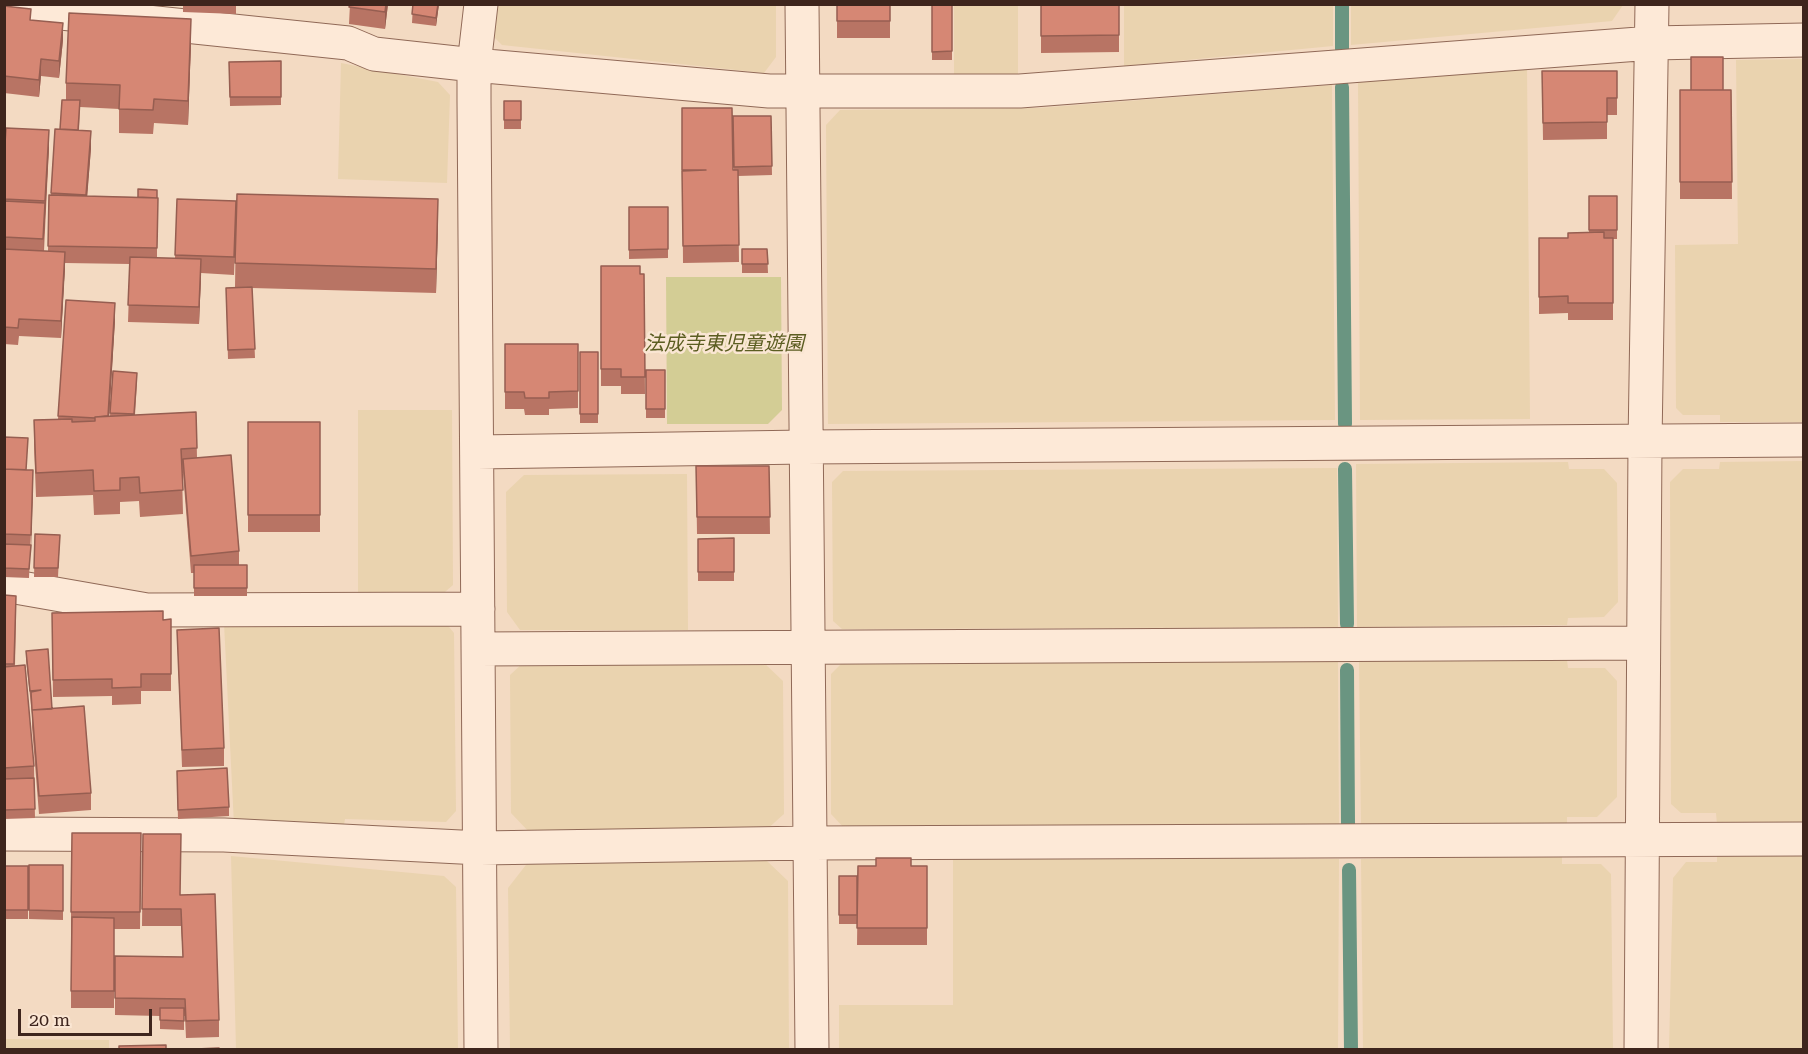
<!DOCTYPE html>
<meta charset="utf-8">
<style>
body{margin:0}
#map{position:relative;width:1808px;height:1054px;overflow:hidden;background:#f3dac2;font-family:"Roboto Serif",serif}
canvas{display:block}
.frame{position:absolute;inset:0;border:6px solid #3e251d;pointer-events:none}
.scale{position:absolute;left:18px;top:1009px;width:134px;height:27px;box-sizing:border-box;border:3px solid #3e251d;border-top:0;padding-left:8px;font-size:18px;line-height:21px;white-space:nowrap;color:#3e251d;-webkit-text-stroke:4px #fae6d3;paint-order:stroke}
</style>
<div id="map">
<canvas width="1808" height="1054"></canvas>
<div class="frame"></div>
<div class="scale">20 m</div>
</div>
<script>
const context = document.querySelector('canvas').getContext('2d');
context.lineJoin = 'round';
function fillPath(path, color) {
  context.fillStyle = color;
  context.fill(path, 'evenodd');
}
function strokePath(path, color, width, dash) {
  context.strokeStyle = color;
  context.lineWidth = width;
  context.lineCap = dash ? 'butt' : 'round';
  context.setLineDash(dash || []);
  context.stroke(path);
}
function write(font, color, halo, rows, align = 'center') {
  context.font = font + ' "Roboto Serif","Noto Sans JP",serif';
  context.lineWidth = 5;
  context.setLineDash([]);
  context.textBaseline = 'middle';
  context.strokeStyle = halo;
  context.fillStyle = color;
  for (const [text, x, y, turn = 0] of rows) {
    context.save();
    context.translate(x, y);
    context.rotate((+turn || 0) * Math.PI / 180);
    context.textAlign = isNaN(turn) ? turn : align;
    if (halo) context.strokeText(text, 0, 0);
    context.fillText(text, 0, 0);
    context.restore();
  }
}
fillPath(new Path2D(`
 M491,5H776V57L764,73L502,45L488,31Z
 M954,5H1018V75H954Z
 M1124,5H1333V46L1124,66Z
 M1351,5L1623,4V5L1612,21L1351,45Z
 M1803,59V422H1720V415H1683L1676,408L1675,245L1738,244L1736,60Z
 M341,63L438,82L450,95L447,183L338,179Z
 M1527,66L1530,419L1360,420L1358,80Z
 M1332,85L1335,420L828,424L826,125L840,110L1039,108Z
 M358,410H452L453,585L438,598H358Z
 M1803,461V824L1717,825L1716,813H1681L1671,804L1670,482L1683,469H1719L1720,462Z
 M1568,462L1569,469H1604L1617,483L1618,602L1604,617L1568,618L1567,625L1357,627L1356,464Z
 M1337,468L1338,627L842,629L833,621L832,482L843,471Z
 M687,474L688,630H520L507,612L506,492L524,475Z
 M445,622L454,633L456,811L446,822L345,819L344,825H234L224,623Z
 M1567,660L1568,668H1605L1617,681V797L1597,817H1567V825L1361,826L1359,661Z
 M1338,661L1339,827L845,829L831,814V674L841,664Z
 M763,662L783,681L784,814L765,831L530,833L511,813L510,675L523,663Z
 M231,856L444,876L456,887L458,1049H236Z
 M1562,856V864H1601L1611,874L1613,1049H1363L1361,859Z
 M1717,856H1803V1049H1669L1673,878L1686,862H1717Z
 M953,858L1339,859L1338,1049L839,1050V1005H953Z
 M529,861H767L788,881L789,1049H510L508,888Z
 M5,1039L109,1040V1049H5Z`), '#ead3af');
fillPath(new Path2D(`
 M666,277H781L782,410L768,424H667Z`), '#d3cd95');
strokePath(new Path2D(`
 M1342,4V49
 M1342,87L1345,424
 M1345,469L1347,624
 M1347,670L1348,824
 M1349,870L1351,1050`), '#6a9581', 14);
const minor = new Path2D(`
 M481,4L474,65V101L481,1050
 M802,4L812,1050
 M4,7L348,43L374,54L474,65L769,91H1020L1652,43L1804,40
 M477,452L805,447L1804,440
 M4,585L147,610L478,609
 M478,649L1643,643
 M4,834L224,835L480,848L810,843L1804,839
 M1641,1050L1645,443L1652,4`);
strokePath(minor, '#906957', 35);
strokePath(minor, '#fde9d7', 33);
fillPath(new Path2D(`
 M183,4H236V14L183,12Z
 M350,4H388L385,29L349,24Z
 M390,4H406V6Z
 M413,4H439L436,26L412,23Z
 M837,4H890V38H837Z
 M1041,4H1119V52L1041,53Z
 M932,5H952V60H932Z
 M4,6L31,20L63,40L59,78L41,76L39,97L4,93Z
 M191,43L188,125L154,123L153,134L119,133V109L80,107L79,130L91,148L87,196L138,197L157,190V258H175L177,199L438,223L436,293L252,288L255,358L228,359L226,288L243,287H235L236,223L234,275L201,273L199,324L128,322L130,264L65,263L61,338L19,336L18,345L4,344V159L49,147L44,251H48L49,195H51L55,129H60L66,100V83Z
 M281,61V105L230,106L229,62Z
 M1542,71H1617V115H1607V139L1543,140Z
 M1680,90H1731L1732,199H1680Z
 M504,101H521V129H504Z
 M682,108L733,170H734L733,116H771L772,175L738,176L739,262L683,263Z
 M1589,196H1617V239H1613V320H1568V313L1539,314V238H1568L1589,233Z
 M629,207H668V258L629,259Z
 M742,249H767L768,273H742Z
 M601,266L640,274H644L645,394H621V386H601Z
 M66,300L115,320L109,416H110L113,371L137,382L135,415L196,412L197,458L239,551V565H247V596H194V573H191L183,473H182L183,514L140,517L139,501L120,502V514L94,515L93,495L36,497L34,444V420L58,419Z
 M505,344H578V408L549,409V415H525L524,409H505Z
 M580,352H598V423H580Z
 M646,370H665V418H646Z
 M248,422H320V532H248Z
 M4,437L26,470L33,487L29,578L4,577Z
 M696,466H769L770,534H697Z
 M35,534L60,535L58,577H34Z
 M734,538V581H698V539Z
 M4,595L16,613L15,666L34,766L35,818L4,819Z
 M52,613L163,620L171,619V691H141V704L112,705V696L53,697Z
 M177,630L224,748V766L182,767Z
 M26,651L91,793V810L39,814L32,727V714L26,660Z
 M177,780L229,807V816L178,819Z
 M141,833L140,929H114V1008H71V912Z
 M143,834L180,895L219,1020V1037L186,1038L185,1016H184V1030L160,1029V1016L115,1015V956L183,957L181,926H142Z
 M29,865H63V920L29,919Z
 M4,866H28V919H4Z
 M858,866H927V945H857Z
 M839,876H857V924H839Z`), '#b87464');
fillPath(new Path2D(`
 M386,4H388L385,29V12Z
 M438,4H439L436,26V18Z
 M191,19V43L188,125V101Z
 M63,23V40L59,78V61Z
 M41,59V76L39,97V80Z
 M49,130V147L43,256L45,201Z
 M91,131V148L86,212V195Z
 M438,199V223L436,293V269Z
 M65,252V269L61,338V321Z
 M201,259V276L199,324V307Z
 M115,303V320L108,436V419Z
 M33,470V487L31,552V535Z`), '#965e51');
const building = new Path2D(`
 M350,4H386L385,12L349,7Z
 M413,4H438L436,18L412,14Z
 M837,4H890V21H837Z
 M1041,4H1119V35L1041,36Z
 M932,5H952V51L932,52Z
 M4,6L31,9L30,20L63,23L59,61L41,59L39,80L4,76Z
 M69,13L191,19L188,101L154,99L153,110L119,109L120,85L66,83Z
 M1691,57H1723V90H1691Z
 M281,61V97H230L229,62Z
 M1542,71H1617V98H1607V122L1543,123Z
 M1680,90H1731L1732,182H1680Z
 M62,100H80L78,130L60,129Z
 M504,101H521V120H504Z
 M682,108H732L733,170H738L739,245L683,246L682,171L706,170H682Z
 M733,116H771L772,166L734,167Z
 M6,128L49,130L45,201L4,199V159Z
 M55,129L91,131L86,195L51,193Z
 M138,189L157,190V198L138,197Z
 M237,194L438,199L436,269L235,263Z
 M49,195L158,198L157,248L48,246Z
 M1589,196H1617V230H1589Z
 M177,199L236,201L234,257L175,255Z
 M4,201L45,203L43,239L4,237Z
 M629,207H668V249L629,250Z
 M1604,232V238H1613V303H1568V296L1539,297V238H1568V233Z
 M4,249L65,252L61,321L19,319L18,328L4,327Z
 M742,249H767L768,264H742Z
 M130,257L201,259L199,307L128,305Z
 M601,266H640V274H644L645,377H621V369H601Z
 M252,287L255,349L228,350L226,288Z
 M66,300L115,303L108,416L95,417V418L58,416Z
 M505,344H578V391L549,392V398H525L524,392H505Z
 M580,352H598V414H580Z
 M646,370H665V409H646Z
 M113,371L137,373L134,414L110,413Z
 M196,412L197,448L181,449L183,490L140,493L139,477L120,478V490L94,491L93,470L36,473L34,420L72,419V422L95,421V417Z
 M248,422H320V515H248Z
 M4,437L28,438L26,470L4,469Z
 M231,455L239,551L191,556L183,459Z
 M696,466H769L770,517H697Z
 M4,469L33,470L31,535L4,534Z
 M35,534L60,535L58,568H34Z
 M734,538V572H698V539Z
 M4,544L31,545L29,569L4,568Z
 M194,565H247V588H194Z
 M4,595L16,596L14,664H4Z
 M163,611V620L171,619V674H141V687L112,688V679L53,680L52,613Z
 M219,628L224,748L182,750L177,630Z
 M48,649L52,709L32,710L31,692L41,690L30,691L26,651Z
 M25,665L34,766L4,768V667Z
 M84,706L91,793L39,796L32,710Z
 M227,768L229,807L178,810L177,771Z
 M34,778L35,809L4,810V779Z
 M72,833H141L140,912H71Z
 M143,834H181L180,895L215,894L219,1020L186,1021L185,999L115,998V956L183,957L181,909H142Z
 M876,858H911V866H927V928H857L858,866H876Z
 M29,865H63V911L29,910Z
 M4,866H28V910H4Z
 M839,876H857V915H839Z
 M72,917L114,918V991H71Z
 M160,1008H184V1021L160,1020Z
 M166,1045V1050H119V1046Z
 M219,1048V1050H173Z`);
fillPath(building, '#d68774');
strokePath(building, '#965e51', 1.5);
write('italic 20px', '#5b5d21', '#fae6d3', [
 ["法成寺東児童遊園",724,344]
]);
</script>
